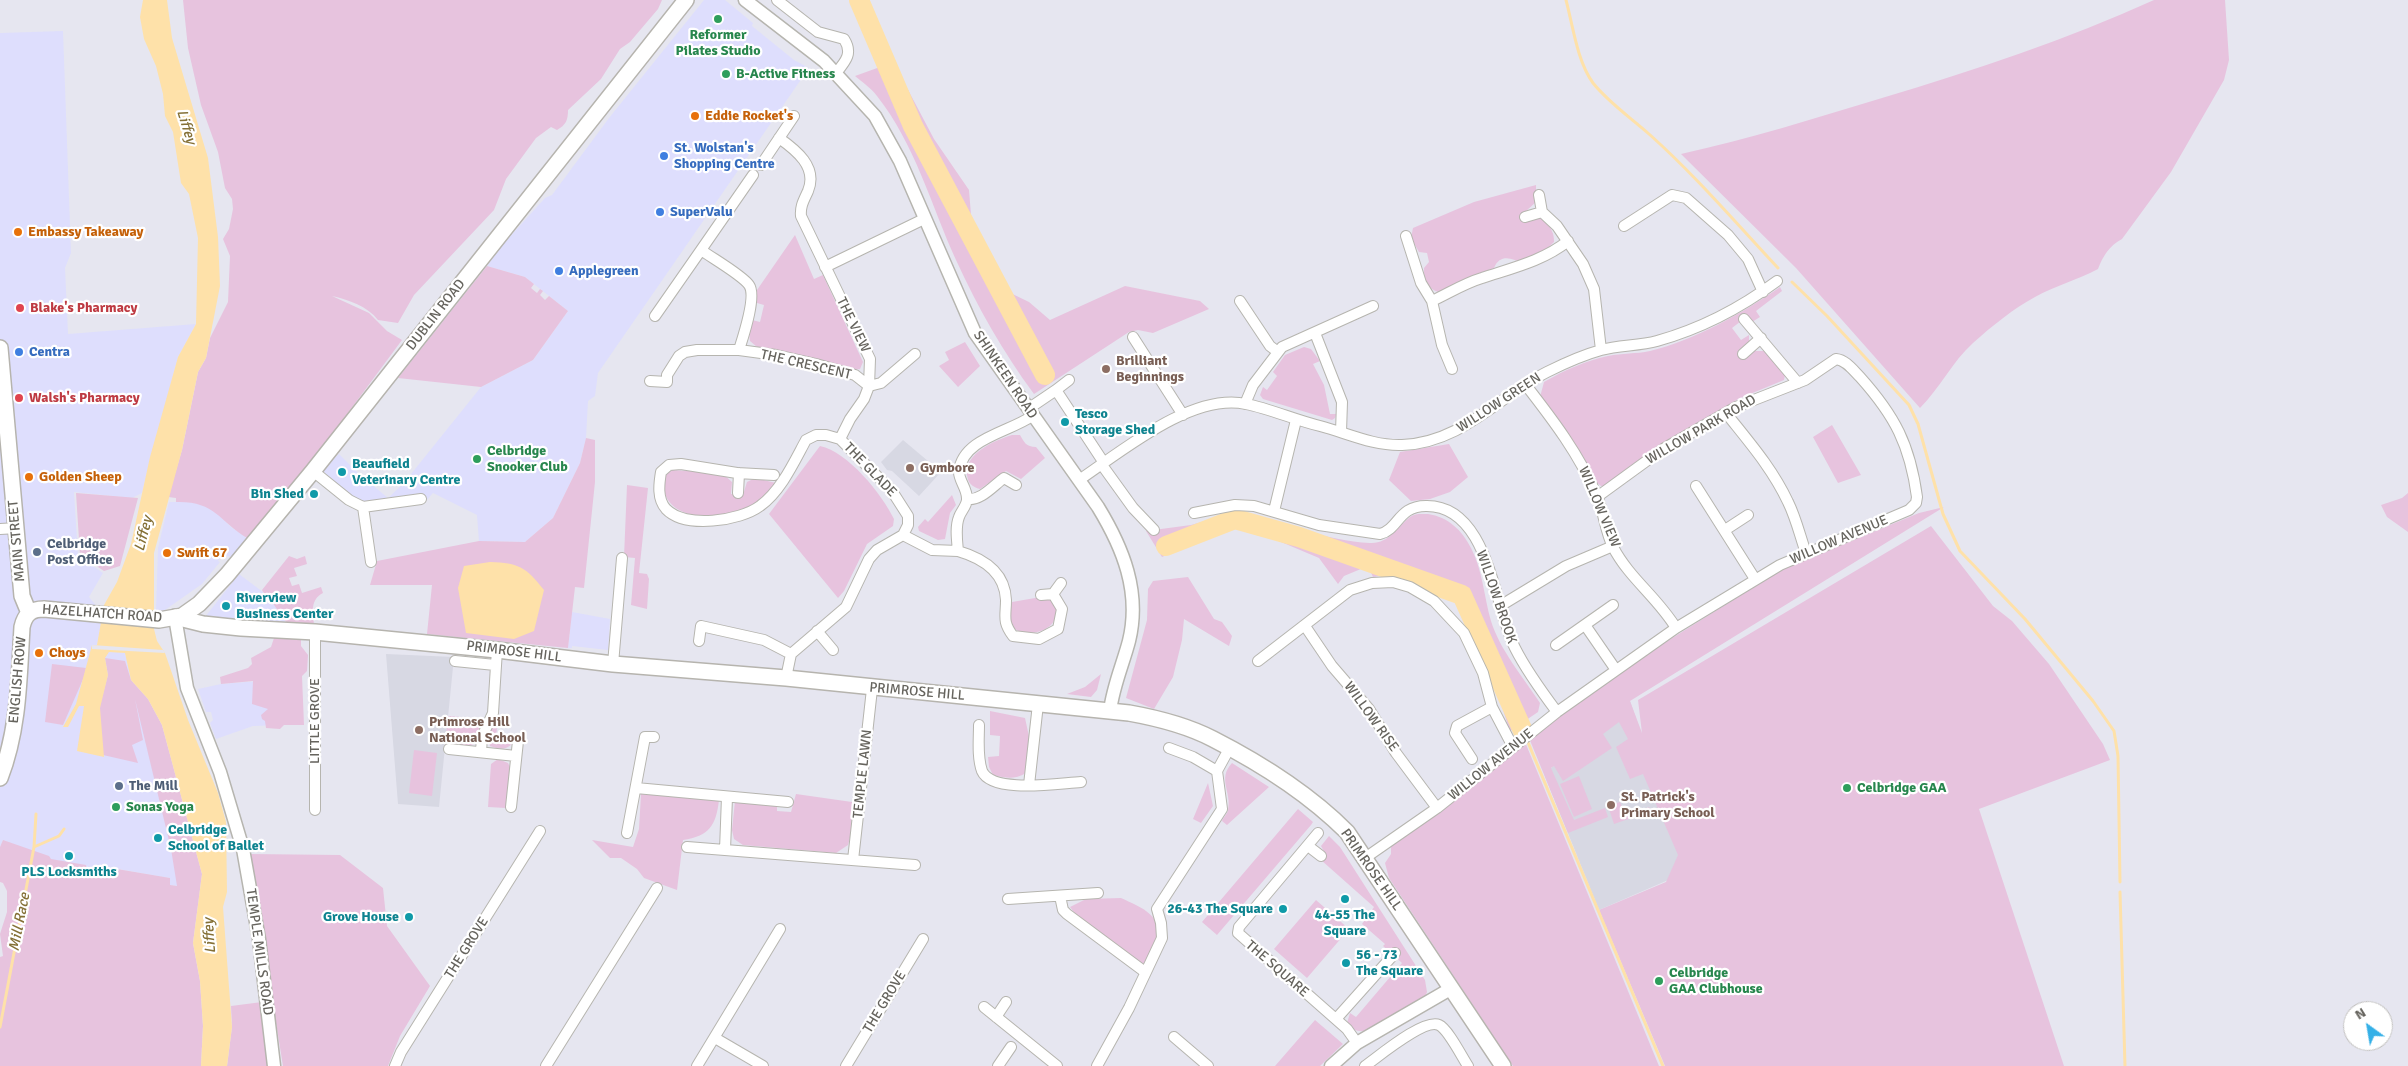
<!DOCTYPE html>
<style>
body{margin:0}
#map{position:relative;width:2408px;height:1066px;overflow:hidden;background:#e6e6f0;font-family:Signika,sans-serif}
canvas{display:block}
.north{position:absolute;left:2343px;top:1001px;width:50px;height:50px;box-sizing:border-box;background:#fff;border:1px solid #c2c1bf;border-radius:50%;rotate:328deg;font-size:14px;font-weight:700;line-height:20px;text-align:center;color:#66645e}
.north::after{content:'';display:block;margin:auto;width:18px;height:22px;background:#35b0e7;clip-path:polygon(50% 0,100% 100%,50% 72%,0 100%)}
</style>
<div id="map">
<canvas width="2408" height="1066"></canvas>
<div class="north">N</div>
</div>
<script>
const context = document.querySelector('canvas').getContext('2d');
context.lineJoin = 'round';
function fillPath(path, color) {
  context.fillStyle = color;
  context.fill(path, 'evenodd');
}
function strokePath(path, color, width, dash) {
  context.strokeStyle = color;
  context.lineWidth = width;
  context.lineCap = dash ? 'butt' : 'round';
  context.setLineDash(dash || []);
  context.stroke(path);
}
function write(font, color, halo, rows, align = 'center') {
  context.font = font + ' Signika,sans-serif';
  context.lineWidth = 4.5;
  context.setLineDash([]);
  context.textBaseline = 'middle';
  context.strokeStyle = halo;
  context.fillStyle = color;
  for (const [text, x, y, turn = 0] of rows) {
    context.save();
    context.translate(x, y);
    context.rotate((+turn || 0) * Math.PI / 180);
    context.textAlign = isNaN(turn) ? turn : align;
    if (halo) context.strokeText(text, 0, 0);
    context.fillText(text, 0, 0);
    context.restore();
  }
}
fillPath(new Path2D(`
 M704,0H725L753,23L752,26L794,60L809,68L598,373L595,396L588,401L586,438L580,463L553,518L525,542L479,541L477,515L433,493L424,503L391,510L388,500L362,502L355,500L322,470L339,454L358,473L388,498L403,484L481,387L533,360L568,311L525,277L487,266L505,242L545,198L552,195L609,118Z
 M63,31L71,253L65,268L68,334L196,324L178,357L142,493L132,498L74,492L78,556L103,573L89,597L103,614L97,646L125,653L165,822L178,846L185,887L170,885V878L158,876L118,869L115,877L85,871L51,860L3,840L0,847V33Z
 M169,502H194L212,508L231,527L247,538L231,557L223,555L221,557L218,561L220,562L202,584L165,610L156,611L158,548Z
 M239,574L267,595L286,622L205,617Z
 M572,612L610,619L608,650L572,646V648H568Z
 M260,681L284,725L253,726L216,739L210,723L213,720L211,712H206L198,689L221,684Z`), '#dedefd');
fillPath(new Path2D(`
 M903,440L941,472L919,496L892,471L887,470L881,462Z
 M386,654L454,657L439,807L398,804Z
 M1630,701L1689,871L1599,910L1544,774Z`), '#d7d8e3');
fillPath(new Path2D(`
 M183,0H662L658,9L630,42L620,49L601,79L568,110C568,120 566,125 557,130L551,127L536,138L506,179L494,210L414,295L398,323L378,320C367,306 349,300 332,296L369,313L387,331L402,340L310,464L247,538C218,520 215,501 176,502V498L168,497L182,450L198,372L206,358L210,338L228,302L230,256L223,239L229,229L233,209L232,199L225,188L218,152L201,105L188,48Z
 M855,0H866L887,50L934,139L969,190L972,227L998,287L1029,302L1050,320L1125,286L1200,301L1209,309L1153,333L1138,330L1129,332L1034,394C1003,352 978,308 956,260C931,205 915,144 877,96C871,88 862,82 855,76L880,67L866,37Z
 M2154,0H2225L2229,60L2224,80L2171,172L2122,239C2109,246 2103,256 2098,269C2077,280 2055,286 2035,297C2013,309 1992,326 1973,343C1952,362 1940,388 1920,408L1796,268L1681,154C1749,139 1816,118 1882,98C1975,70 2066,40 2154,0Z
 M1536,185V202L1525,212C1539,216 1555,225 1554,242L1538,257L1522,263C1511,258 1500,254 1494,268L1438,292C1428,289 1423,278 1424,268L1429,262L1427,253L1419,252L1411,238L1413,228L1474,202Z
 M795,235L814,279L823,275L863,362L860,369L854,370L783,351L757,347L750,341L749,334L752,320L760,322L764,305L757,303V290Z
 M487,266L525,277L534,284L531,288L537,293L540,289L543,291L540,295L545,300L549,296L568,311L533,360L481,387L398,378Z
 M1780,287L1782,291L1756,311L1760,317L1752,322L1745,318L1732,328L1741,340L1749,335V342L1739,350L1746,358L1754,351H1766L1785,375L1784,380L1738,399L1702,423L1674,437L1630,466L1606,486H1601L1596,482L1583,456L1540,397L1544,382C1565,370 1585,361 1608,356C1622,353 1636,354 1650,351C1695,340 1743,313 1780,287Z
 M965,342L980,366L958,387L939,366L949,360L945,352Z
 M1304,347L1311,349L1320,361L1313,364L1324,385L1330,414H1336L1335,418L1332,420L1263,399L1260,395L1263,387L1267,390L1277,376L1273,372L1285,355Z
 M1832,425L1861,475L1838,483L1813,437Z
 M1012,435H1020C1024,442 1026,447 1036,447L1045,458L1021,479L1006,471L980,489C972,487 968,483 967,475C964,453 996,440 1012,435Z
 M586,438L595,440V482L584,588L575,587L568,648L427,634L432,585H370L377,561L479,541L525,542L553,518L580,463Z
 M1449,444L1468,477L1450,492L1430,499L1411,501L1389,480L1400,452Z
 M820,446C848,452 882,494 894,519L893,526L867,544L844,591L838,598L769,514Z
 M672,470L722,473L732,482L731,494L743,495L747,482L755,478L776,483C768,493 756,505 744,510C719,521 670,521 664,490C662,481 664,475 672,470Z
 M627,485L648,488L639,573L647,574L649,579L647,609L631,605L635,558L624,557Z
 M76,493L138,498L120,566L104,571L80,555Z
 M2408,493V532L2387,517L2381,505L2402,498Z
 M952,495L956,505L950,513L945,539L938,540L919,531L918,527L925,519L928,522Z
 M1944,507L1630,701L1642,733L1638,700L1931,526L1993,606L2012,621L2049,664L2103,744L2110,760L1979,809L2064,1066H1665L1599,910L1666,882L1678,855L1643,774L1630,779L1616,747L1628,739L1619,722L1603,734L1612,748L1563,781L1554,766L1551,768L1574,820L1605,808L1608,817L1568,833L1529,738L1618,672L1781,570L1919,513Z
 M1241,511C1282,523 1327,541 1370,543C1389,544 1397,527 1410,517C1415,513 1422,514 1428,514C1448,517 1462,530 1471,548C1483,571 1484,597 1491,621C1500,650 1523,677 1540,703L1538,712L1510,731C1498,696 1479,622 1452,599C1442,591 1429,586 1418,582C1402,577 1389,574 1373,577L1368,566L1344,576L1338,584L1319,558L1236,523L1162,557L1146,531L1191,525Z
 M289,556L297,559L305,556L307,564L294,568L297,576L289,578L292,586L299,584L302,593L321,587L323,593C310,600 313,611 314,624L286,622L267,595L264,594L262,590Z
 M1188,577L1214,619L1222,622L1232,636L1229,646L1184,619L1182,640L1173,677L1154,709L1126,698L1147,620L1148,589L1153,581Z
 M1041,597L1051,598C1072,629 1024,643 1011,625C1007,619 1011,608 1012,602Z
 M275,635L284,639V637H301V646L308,655L307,671L302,676L304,725H284L280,729L266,728L265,721L262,719L261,715L268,709L252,704L253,681L221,684L220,677L248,668L252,664L251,658L271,647Z
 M105,658L125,661L131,680L148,699L162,725L202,874L193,943L200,981L203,1026L201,1066H0V957L3,956L0,934L7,912V891L3,883L0,882V847L3,840L49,856L51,859L86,865L87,870L115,877L117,869L170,878V885L177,886L171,849L135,699L143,740L132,745L138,763L103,755L99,708L108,675Z
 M52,664L86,668L84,677L63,725L45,722Z
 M1101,674L1097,690L1091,697L1067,694L1085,687Z
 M990,711L1025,718L1030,741L1026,773C1014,780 1006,778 993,775L989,767L988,757L999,756L1000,736L990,735Z
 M448,716L485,719C474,749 477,748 445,745Z
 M492,728H497L496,737L511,738L512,744C504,751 499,749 490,746L487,736Z
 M1525,742L1659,1066H1513L1389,878L1385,863L1391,854V844Z
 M414,750L437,753L432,796L409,793Z
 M498,759L508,763L510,767L506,808L488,807L491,764Z
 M1232,763L1269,787L1227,825L1222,821C1223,818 1228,813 1228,810C1232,792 1217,779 1232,763Z
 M1579,776L1592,809L1574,817L1560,784Z
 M1208,783L1213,806L1201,823L1193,819Z
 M641,794L719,800C716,826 709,836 683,840L677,890L644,878L637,869L621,858H610L592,840L633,847L639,829Z
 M796,794L852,802L851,834L848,845L836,853L743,845L734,839L732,830L735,801L777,805V811L791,812Z
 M1620,802L1626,816L1649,807L1651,811L1614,824L1608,806Z
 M1298,809L1313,822L1311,825L1217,935L1202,922Z
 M1329,836L1340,847L1425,980L1427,992L1425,997L1372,1029C1360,1033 1355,1032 1347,1023L1350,1013L1356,1017L1402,963L1383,946L1385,944L1362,924L1374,907L1321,860L1326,855L1321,846Z
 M249,854L340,855L383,888L387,926L430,986L400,1036L388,1066H283Z
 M1121,898C1142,908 1167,916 1154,945C1150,952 1148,960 1142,965L1076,915L1070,907L1086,899Z
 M1316,900L1349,929L1307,978L1274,949Z
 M262,1002L271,1066H227L232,1027L231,1006Z
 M1315,1020L1343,1044L1320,1066H1275Z`), '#e7c3de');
fillPath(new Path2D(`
 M143,0H167L172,38L208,158L218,237L220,286L206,358L198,372L182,450L154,553V629L157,641L165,653L188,720L218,793L226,822L227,892L223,907L232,1027L227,1066H201L203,1026L200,981L193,943L202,874L162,725L148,699L131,680L125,653L109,652L105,658L108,675L100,708L104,757L77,751L84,706H79L68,727H63L76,704L92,645H97L104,605L117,582L131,544L150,457L178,357L196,324L198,238L189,194L181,183L173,132L165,116L163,94L156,66L144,39L140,17Z
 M490,562C519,563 526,567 544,590L534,631L514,639L466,633L458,588L464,566Z`), '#fee1a9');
fillPath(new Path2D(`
 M92,645L163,650L165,653L92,649Z`), '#e6e6f0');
strokePath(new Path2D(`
 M1566,0C1573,26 1577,61 1593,83C1609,103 1630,117 1649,134C1695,175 1736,223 1778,268
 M1792,282L1827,316L1909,405L1918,424L1943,514L1960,551L2025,619L2093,701L2114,731L2118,756L2120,882
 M1527,740L1663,1066
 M34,847L59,836L64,829
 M2120,892L2125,1066
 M0,1027L34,847L36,814`), '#fee1a9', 3);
strokePath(new Path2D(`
 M859,0L913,126L1045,375
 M1166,546L1235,519L1299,537L1462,595L1523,731`), '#fee1a9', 20);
const minor = new Path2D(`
 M777,0L818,32L844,39C853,53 846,61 836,73
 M779,138C796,150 818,167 808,191C804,200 800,206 801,216L870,359L869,386L864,399L850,419L840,439
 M761,165L794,116
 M1539,195L1542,212L1557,226L1583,264L1594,289L1601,350
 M1525,217L1542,212
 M1624,226L1672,195L1686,198L1728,235L1748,259L1763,292
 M1406,236L1421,283L1432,301L1442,345L1452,369
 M701,250L753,175
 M825,267L924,219
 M1240,301L1270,346L1278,352
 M1432,301C1449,293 1465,283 1482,278C1512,268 1543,261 1568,241
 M655,316L701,250C712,258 742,275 749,285C757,296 743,337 739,350
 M1744,319L1798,383
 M1315,333L1342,402L1341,432
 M1133,337L1183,415
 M1743,354L1761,338
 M650,381L667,382V375L679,356L685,352L697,350H739L776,355L816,364L855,375L869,386
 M1525,384C1553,420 1579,454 1597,496C1604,512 1605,531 1613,547C1629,578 1658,598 1676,628
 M869,386L881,383L915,354
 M1056,390L1069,380
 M1245,404L1253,385L1282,347L1373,306
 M1028,409L1056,390L1104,463
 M1726,413C1749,442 1772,468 1788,502C1796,518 1800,536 1806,553
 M1102,465L1133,508L1154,530
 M313,471L349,500L363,507L421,499
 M774,475L737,473L681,464L669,465L661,472C659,484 657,499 666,509C685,529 740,521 760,506C781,491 794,462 806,440L816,435H826L840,439L892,491L908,516V525L903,535L877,550L869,559L846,607L791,654L786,678
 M1079,480C1121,452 1192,392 1246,404C1271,409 1295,420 1320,426C1347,433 1373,446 1402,445C1461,443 1498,397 1547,372C1563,364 1583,355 1601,350C1619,345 1639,346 1657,341C1700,329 1742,307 1777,281
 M1696,486L1755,579
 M738,493L739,473
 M967,499C981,501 993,486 1004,478L1016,485
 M363,507L371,562
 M1274,511L1296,420
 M1194,513L1235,505L1254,506L1319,525L1380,534C1399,529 1398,506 1426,506C1489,505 1494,607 1515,648C1526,670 1542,692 1557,712
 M0,529L17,528
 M1725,530L1748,515
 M903,535L932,550L958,551C957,540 955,527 959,517C961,511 966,507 967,500C968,489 958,480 959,471C963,438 1010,432 1032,416
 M958,551C982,558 1005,572 1006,600C1006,617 1002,621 1013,636L1039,639L1058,629L1062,609L1053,594L1041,595
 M1053,594L1061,583
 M1500,606L1566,566L1613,546
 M1585,625L1616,670
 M1305,626L1332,666L1369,709L1396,753L1437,808
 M817,631L833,650
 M315,632V810
 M699,641L701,626L764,640L791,654
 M1556,645L1613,605
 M455,661L495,665
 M1258,661L1350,590L1372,583L1393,582L1410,587L1434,601L1464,633L1483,673L1492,707L1513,747
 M613,664L622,558
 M979,725C979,739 977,757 982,771C992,794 1059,783 1081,782
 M449,749L516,756
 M481,752L482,737L493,713L497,650
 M1472,759L1455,733L1457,726L1492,707
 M1217,771L1229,749
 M1029,785L1038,704
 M636,788L788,802
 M511,807L518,741
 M627,833L645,737H654
 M1318,833L1239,927L1238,933L1347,1029L1357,1043
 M1308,846L1321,856
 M687,847L915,865
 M725,850L727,797
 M1365,858L1437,808L1557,712L1676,628L1780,565L1909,510L1916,503L1917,497C1910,445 1895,416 1860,377C1853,370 1846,360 1836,359L1805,380L1736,407L1663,449L1597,497
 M853,860L872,689
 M1060,896L1063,910L1067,914L1145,972
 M1008,899L1098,893
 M984,1007L1057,1066
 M996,1017L1006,1002
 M1336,1019L1395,953
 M1174,1037L1208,1066
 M715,1038L763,1066
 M395,1066L401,1052L540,831
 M546,1066L657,888
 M697,1066L780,929
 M846,1066L923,939
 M998,1066L1011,1047
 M1097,1066L1129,1008L1162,938L1161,923L1157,909L1222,809L1217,771L1193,757L1169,748
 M1365,1066C1378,1057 1424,1018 1439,1025C1448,1029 1462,1057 1468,1066`);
const tertiary = new Path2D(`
 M745,0L824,61L875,116L900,161L975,333L1098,507C1123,548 1141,592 1129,641C1123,664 1113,686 1110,711
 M175,617L187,688L220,772L243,849L259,939L274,1066
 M1331,1066L1357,1043L1452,988`);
const secondary = new Path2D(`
 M0,348L22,596L29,613
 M175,617L203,624L241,628L315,632L497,650L613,664L786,678L1129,713C1157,718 1188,726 1213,739C1260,763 1309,794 1347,832L1503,1066
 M0,778C19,729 19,678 22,627C25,614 31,609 44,609L159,620L182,616L199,604L227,575L313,471L686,0`);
strokePath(minor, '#b6b5af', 12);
strokePath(tertiary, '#b6b5af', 15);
strokePath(secondary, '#b6b4ae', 18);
strokePath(minor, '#fff', 10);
strokePath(tertiary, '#fff', 12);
strokePath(secondary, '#fff', 15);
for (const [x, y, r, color] of [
 [718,19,5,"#2e9e5b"],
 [726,74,5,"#2e9e5b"],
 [695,116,5,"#e8710a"],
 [664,156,5,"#3f7fe0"],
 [660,212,5,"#3f7fe0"],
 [18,232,5,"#e8710a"],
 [559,271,5,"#3f7fe0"],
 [20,308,5,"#e0444e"],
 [19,352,5,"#3f7fe0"],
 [1106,369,5,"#8d6e63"],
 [19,398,5,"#e0444e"],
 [1065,422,5,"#0f9aa8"],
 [477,459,5,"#2e9e5b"],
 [910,468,5,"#8d6e63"],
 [342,472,5,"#0f9aa8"],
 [29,477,5,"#e8710a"],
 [314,494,5,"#0f9aa8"],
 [37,552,5,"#5c6f8a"],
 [167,553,5,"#e8710a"],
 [226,606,5,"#0f9aa8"],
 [39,653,5,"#e8710a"],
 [419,730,5,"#8d6e63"],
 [119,786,5,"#5c6f8a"],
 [1847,788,5,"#2e9e5b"],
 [1611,805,5,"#8d6e63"],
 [116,807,5,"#2e9e5b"],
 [158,838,5,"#0f9aa8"],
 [69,856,5,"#0f9aa8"],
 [1345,899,5,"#0f9aa8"],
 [1283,909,5,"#0f9aa8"],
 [409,917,5,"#0f9aa8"],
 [1346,963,5,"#0f9aa8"],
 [1659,981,5,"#2e9e5b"]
]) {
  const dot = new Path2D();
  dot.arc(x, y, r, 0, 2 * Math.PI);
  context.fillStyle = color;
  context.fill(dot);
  strokePath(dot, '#fff', 2);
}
write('bold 14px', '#27864d', '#fff', [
 ["Reformer",718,35,"center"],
 ["Pilates Studio",718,51,"center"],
 ["B-Active Fitness",736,74],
 ["Celbridge",487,451],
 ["Snooker Club",487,467],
 ["Celbridge GAA",1857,788],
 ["Sonas Yoga",126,807],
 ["Celbridge",1669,973],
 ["GAA Clubhouse",1669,989]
], 'left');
write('bold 14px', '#c56008', '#fff', [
 ["Eddie Rocket's",705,116],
 ["Embassy Takeaway",28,232],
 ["Golden Sheep",39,477],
 ["Swift 67",177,553],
 ["Choys",49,653]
], 'left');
write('bold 14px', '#366cbe', '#fff', [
 ["St. Wolstan's",674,148],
 ["Shopping Centre",674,164],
 ["SuperValu",670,212],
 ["Applegreen",569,271],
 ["Centra",29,352]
], 'left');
write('bold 14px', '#be3a42', '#fff', [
 ["Blake's Pharmacy",30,308],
 ["Walsh's Pharmacy",29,398]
], 'left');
write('14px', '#66645e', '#fff', [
 ["DUBLIN ROAD",436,315,-52],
 ["THE VIEW",853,325,64],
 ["THE CRESCENT",806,365,13],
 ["SHINKEEN ROAD",1005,375,56],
 ["WILLOW GREEN",1499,403,-33],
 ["WILLOW PARK ROAD",1701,430,-30],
 ["THE GLADE",870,470,46],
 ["WILLOW VIEW",1599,507,67],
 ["WILLOW AVENUE",1839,540,-23],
 ["MAIN STREET",17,541,-95],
 ["WILLOW BROOK",1496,597,71],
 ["HAZELHATCH ROAD",102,614,4],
 ["PRIMROSE HILL",514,652,7],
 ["ENGLISH ROW",18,680,-85],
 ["PRIMROSE HILL",917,692,5],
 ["WILLOW RISE",1371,717,54],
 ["LITTLE GROVE",315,721,-90],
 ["WILLOW AVENUE",1491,765,-39],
 ["TEMPLE LAWN",863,774,-84],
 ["PRIMROSE HILL",1371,870,55],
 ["THE GROVE",467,948,-58],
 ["TEMPLE MILLS ROAD",259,952,82],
 ["THE SQUARE",1277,969,41],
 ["THE GROVE",885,1002,-59]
]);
write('bold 14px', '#785e54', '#fff', [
 ["Brilliant",1116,361],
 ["Beginnings",1116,377],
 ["Gymbore",920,468],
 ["Primrose Hill",429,722],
 ["National School",429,738],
 ["St. Patrick's",1621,797],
 ["Primary School",1621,813]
], 'left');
write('bold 14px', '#0d838f', '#fff', [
 ["Tesco",1075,414],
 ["Storage Shed",1075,430],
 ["Beaufield",352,464],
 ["Veterinary Centre",352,480],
 ["Bin Shed",304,494,"right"],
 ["Riverview",236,598],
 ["Business Center",236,614],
 ["Celbridge",168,830],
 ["School of Ballet",168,846],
 ["PLS Locksmiths",69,872,"center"],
 ["26-43 The Square",1273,909,"right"],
 ["44-55 The",1345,915,"center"],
 ["Square",1345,931,"center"],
 ["Grove House",399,917,"right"],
 ["56 - 73",1356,955],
 ["The Square",1356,971]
], 'left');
write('bold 14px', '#4e5e75', '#fff', [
 ["Celbridge",47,544],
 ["Post Office",47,560],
 ["The Mill",129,786]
], 'left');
write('italic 15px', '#847036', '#fff', [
 ["Liffey",186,127,73],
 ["Liffey",144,534,-76],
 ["Mill Race",20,922,-79],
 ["Liffey",210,936,-94]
]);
</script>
